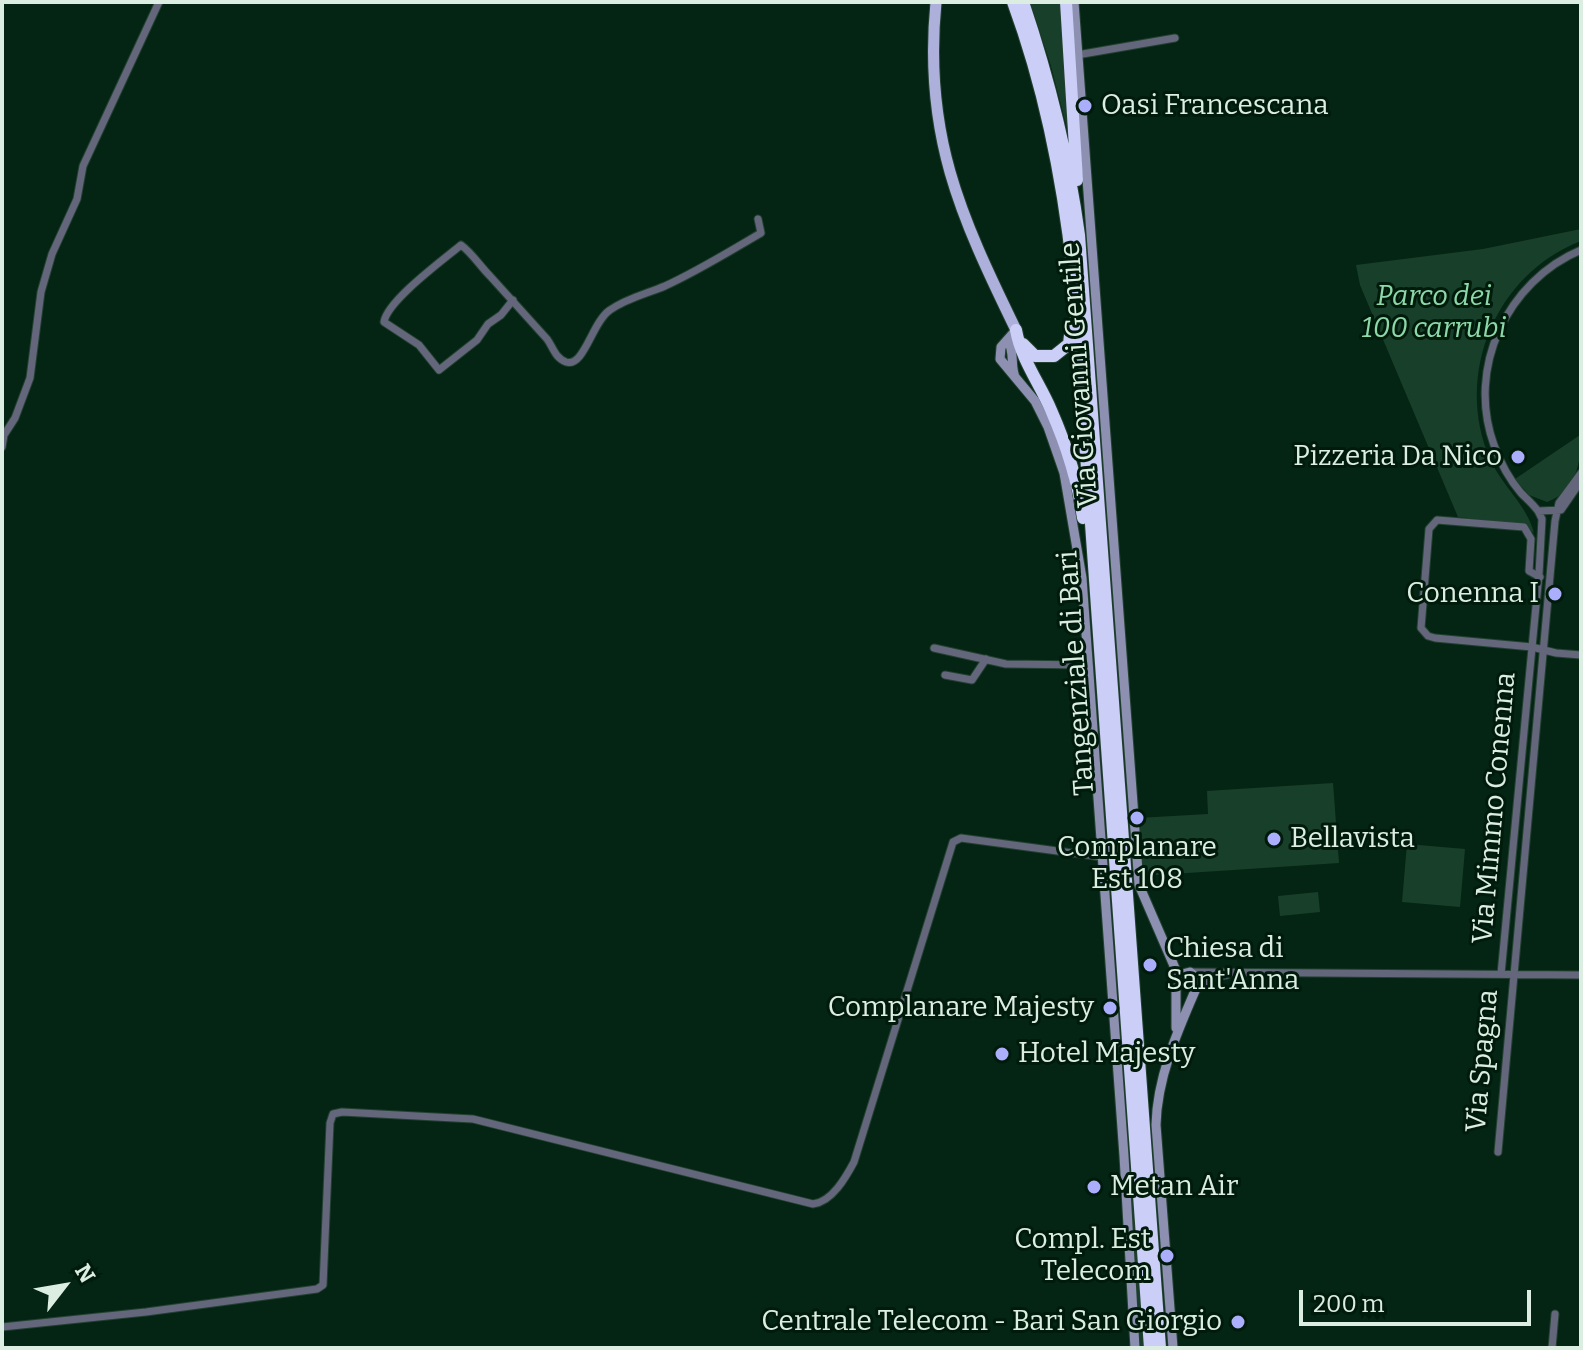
<!DOCTYPE html>
<style>
body{margin:0}
#map{position:relative;width:1583px;height:1350px;overflow:hidden;background:#052514;font-family:Bitter,serif}
canvas{display:block}
.frame{position:absolute;inset:0;border:4px solid #dceee1;pointer-events:none}
.north{position:absolute;left:24px;top:1246px;width:80px;height:80px;-webkit-text-stroke:6px #001b0b;paint-order:stroke;rotate:59deg;font-size:22px;font-weight:700;line-height:32px;text-align:center;color:#dceee1}
.north::after{content:'';display:block;margin:auto;width:28px;height:36px;background:#dceee1;clip-path:polygon(50% 0,100% 100%,50% 72%,0 100%)}
.scale{position:absolute;left:1299px;top:1290px;width:232px;height:36px;box-sizing:border-box;border:4px solid #dceee1;border-top:0;padding-left:10px;font-size:24px;line-height:28px;white-space:nowrap;color:#dceee1;-webkit-text-stroke:6px #001b0b;paint-order:stroke}
</style>
<div id="map">
<canvas width="1583" height="1350"></canvas>
<div class="frame"></div>
<div class="north">N</div>
<div class="scale">200 m</div>
</div>
<script>
const context = document.querySelector('canvas').getContext('2d');
context.lineJoin = 'round';
function fillPath(path, color) {
  context.fillStyle = color;
  context.fill(path, 'evenodd');
}
function strokePath(path, color, width, dash) {
  context.strokeStyle = color;
  context.lineWidth = width;
  context.lineCap = dash ? 'butt' : 'round';
  context.setLineDash(dash || []);
  context.stroke(path);
}
function write(font, color, halo, rows, align = 'center') {
  context.font = font + ' Bitter,serif';
  context.lineWidth = 6;
  context.setLineDash([]);
  context.textBaseline = 'middle';
  context.strokeStyle = halo;
  context.fillStyle = color;
  for (const [text, x, y, turn = 0] of rows) {
    context.save();
    context.translate(x, y);
    context.rotate((+turn || 0) * Math.PI / 180);
    context.textAlign = isNaN(turn) ? turn : align;
    if (halo) context.strokeText(text, 0, 0);
    context.fillText(text, 0, 0);
    context.restore();
  }
}
fillPath(new Path2D(`
 M1030,2H1061L1072,148L1051,66Z
 M1581,229V241C1495,274 1454,375 1490,459C1502,486 1527,505 1534,533L1523,524L1458,517L1360,285L1356,265L1483,249Z
 M1580,435C1583,461 1574,493 1547,502L1529,495L1515,479Z
 M1333,783L1339,863L1142,876L1138,818L1208,814L1207,791Z
 M1407,844L1465,849L1460,907L1402,902Z
 M1318,892L1320,912L1280,916L1278,896Z
 M1132,1189L1144,1331V1348H1138L1129,1190Z`), '#183f29');
const street = new Path2D(`
 M1077,55L1175,38
 M1581,250C1507,281 1466,368 1494,445C1500,462 1509,479 1521,493C1527,499 1533,504 1538,511L1561,510L1581,481
 M513,300L501,315L488,324L477,340L439,370L419,345L384,322C387,301 443,260 461,245C472,253 480,266 490,276C509,297 528,318 547,339C553,347 555,358 566,362C584,368 592,322 610,310C627,298 646,294 665,286C698,271 730,251 761,233L758,219
 M2,447L4,435L15,418L30,378L41,292L52,254L77,199L83,166L159,2
 M1540,577L1529,571L1531,539L1524,527L1437,520L1429,529L1421,628L1428,636L1435,638L1532,647L1556,653L1581,655
 M934,648L1006,664L1088,665
 M945,675L972,680L986,659
 M1190,972L1581,975
 M1501,974L1539,574L1542,519L1538,511
 M1197,988L1212,978L1227,975
 M1498,1152L1555,521L1559,503L1581,473
 M2,1327L146,1312L317,1289L323,1285L330,1123L333,1114L342,1112L473,1119L813,1204C832,1202 846,1177 854,1162L953,842L961,838L1102,857
 M1552,1348L1555,1314`);
const secondary = new Path2D(`
 M1074,2L1139,885L1178,975
 M1016,330L1001,347L1000,359L1035,401L1048,427L1064,473L1082,578L1124,1156L1135,1348
 M1008,340C1015,353 1010,364 1015,377
 M1176,1028V988
 M1173,1348L1156,1125C1157,1076 1179,1028 1198,984L1196,977L1190,972L1178,975`);
const primary = new Path2D(`
 M936,2C923,134 960,215 1016,330`);
const highway = new Path2D(`
 M1013,2C1045,89 1063,180 1073,272L1150,1348
 M1023,2C1049,79 1068,155 1079,235L1160,1348
 M1066,2L1077,180
 M1016,330C1021,359 1040,384 1051,410C1066,444 1078,482 1083,518
 M1023,344L1035,356H1054L1069,344L1071,327`);
strokePath(street, '#234131', 9);
strokePath(secondary, '#234131', 11);
strokePath(primary, '#234131', 13);
strokePath(highway, '#234131', 14);
strokePath(street, '#64667b', 7);
strokePath(secondary, '#8d90b1', 9);
strokePath(primary, '#acb0db', 11);
strokePath(highway, '#cbcff8', 12);
for (const [x, y, r, color] of [
 [1085,106,8,"#abaffb"],
 [1518,457,8,"#abaffb"],
 [1555,594,8,"#abaffb"],
 [1137,818,8,"#abaffb"],
 [1274,839,8,"#abaffb"],
 [1150,965,8,"#abaffb"],
 [1110,1008,8,"#abaffb"],
 [1002,1054,8,"#abaffb"],
 [1094,1187,8,"#abaffb"],
 [1167,1256,8,"#abaffb"],
 [1238,1322,8,"#abaffb"]
]) {
  const dot = new Path2D();
  dot.arc(x, y, r, 0, 2 * Math.PI);
  context.fillStyle = color;
  context.fill(dot);
  strokePath(dot, '#001b0b', 3);
}
write('28px', '#dceee1', '#001b0b', [
 ["Oasi Francescana",1101,106],
 ["Pizzeria Da Nico",1502,457,"right"],
 ["Conenna I",1539,594,"right"],
 ["Bellavista",1290,839],
 ["Complanare",1137,848,"center"],
 ["Est 108",1137,880,"center"],
 ["Chiesa di",1166,949],
 ["Sant'Anna",1166,981],
 ["Complanare Majesty",1094,1008,"right"],
 ["Hotel Majesty",1018,1054],
 ["Metan Air",1110,1187],
 ["Compl. Est",1151,1240,"right"],
 ["Telecom",1151,1272,"right"],
 ["Centrale Telecom - Bari San Giorgio",1222,1322,"right"]
], 'left');
write('italic 28px', '#8cd8a9', '#001b0b', [
 ["Parco dei",1434,297],
 ["100 carrubi",1434,329]
]);
write('28px', '#dceee1', '#001b0b', [
 ["Via Giovanni Gentile",1080,375,-94],
 ["Tangenziale di Bari",1077,673,-94],
 ["Via Mimmo Conenna",1495,808,-85],
 ["Via Spagna",1483,1061,-85]
]);
</script>
